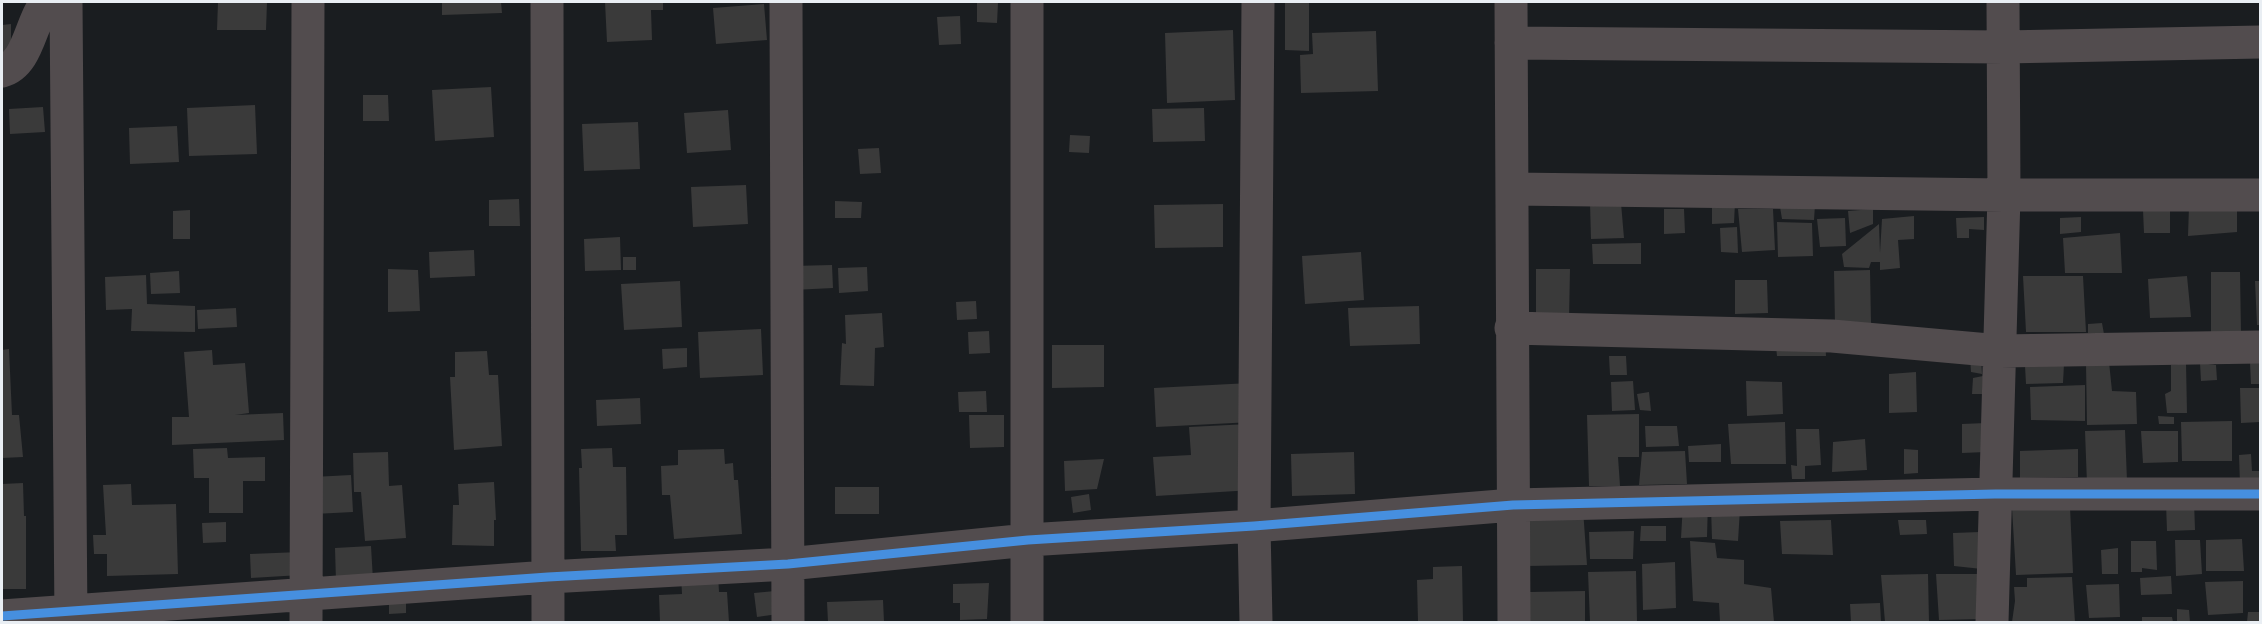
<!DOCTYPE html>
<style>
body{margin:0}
#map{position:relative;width:2262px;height:624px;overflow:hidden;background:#1a1d20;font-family:"PT Sans Narrow",sans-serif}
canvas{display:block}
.frame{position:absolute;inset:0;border:3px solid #e9eef3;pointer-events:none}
</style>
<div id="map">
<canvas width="2262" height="624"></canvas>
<div class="frame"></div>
</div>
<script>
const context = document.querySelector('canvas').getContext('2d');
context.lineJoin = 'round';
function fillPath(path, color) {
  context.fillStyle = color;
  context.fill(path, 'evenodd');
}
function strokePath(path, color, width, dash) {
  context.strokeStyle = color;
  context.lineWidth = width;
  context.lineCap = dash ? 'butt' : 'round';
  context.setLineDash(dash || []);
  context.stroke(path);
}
fillPath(new Path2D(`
 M218,2H267L266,30H217Z
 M442,2H501L502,13L442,15Z
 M605,2H663V10H651L652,40L607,42Z
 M977,2L998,3L997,23L977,22Z
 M1285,2H1309V51L1285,50Z
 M764,4L767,40L716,44L713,8Z
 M960,16L961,44L939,45L937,17Z
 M11,24V57H2V25Z
 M1233,30L1235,100L1167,103L1165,33Z
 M1376,31L1378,91L1301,93L1300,55L1313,54L1312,33Z
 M491,87L494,137L435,141L432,90Z
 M363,95H388L389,121H363Z
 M255,105L257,154L189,156L187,108Z
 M43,107L45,132L10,134L9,109Z
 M1204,108L1205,141L1153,142L1152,109Z
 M728,110L731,150L687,153L684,113Z
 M638,122L640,169L584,171L582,124Z
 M177,126L179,162L130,164L129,128Z
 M1070,135L1090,136L1089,153L1069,152Z
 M879,148L881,173L860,174L858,149Z
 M746,185L748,224L693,227L691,187Z
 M519,199L520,226H489V200Z
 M835,201L862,202L861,218H835Z
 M1590,203H1621L1624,238L1591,239Z
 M1712,203H1735L1734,223L1712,224Z
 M1223,204V247L1155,248L1154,205Z
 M1815,205L1814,220L1782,219L1780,207Z
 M2189,206H2237V232L2188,236Z
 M1664,209H1684L1685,233L1664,234Z
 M1738,209H1773L1775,250L1742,252Z
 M1873,209V224L1850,233L1848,211Z
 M190,210V239H173V211Z
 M2143,210H2170V233H2144Z
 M1914,216V239L1898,240L1900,268L1880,270V262H1871L1869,268L1844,267L1842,254L1879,224L1880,253L1882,219Z
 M1984,217V230L1969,229V238H1957L1956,218Z
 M2081,217V232L2060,234V218Z
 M1845,218L1846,246L1820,247L1817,219Z
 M1777,222L1812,223L1813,256L1778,257Z
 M1737,227L1738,253L1721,252L1720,228Z
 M2120,233L2122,273H2065L2063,238Z
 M620,237L621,270L585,271L584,239Z
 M1641,243V264H1593L1592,244Z
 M474,250L475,276L430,278L429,252Z
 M1361,252L1364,300L1305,304L1302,256Z
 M623,257H636V270H623Z
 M832,265L833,288L793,290L792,266Z
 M867,267L868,291L839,293L838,268Z
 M388,269L418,270L420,311L388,312Z
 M1536,269H1570L1569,320H1536Z
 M1870,270L1871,323L1835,325L1834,271Z
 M179,271L180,293L151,294L150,273Z
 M2211,272H2240L2241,333L2211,334Z
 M146,275L147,304L195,306V332L131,331L132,309L106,310L105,277Z
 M2023,276H2083L2086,332H2026Z
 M2187,276L2191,317L2150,318L2148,279Z
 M1735,280H1767L1768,313L1735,314Z
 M680,281L682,327L624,330L621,284Z
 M2255,281H2260V325H2257Z
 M976,301L977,319L957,320L956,302Z
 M1419,306L1420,344L1350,346L1348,308Z
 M236,308L237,327L198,329L197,310Z
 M882,313L884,347L875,348L874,386L840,385L842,343L846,344L845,315Z
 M2102,323L2104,334L2088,333V324Z
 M761,329L763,375L700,378L698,332Z
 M989,331L990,353L969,354L968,332Z
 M1775,337H1825L1826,356H1777Z
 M1052,345H1104V387L1052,388Z
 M687,348V367L663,369L662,349Z
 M9,349L12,415H19L23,457L2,458V350Z
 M212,350L213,365L245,363L249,413L235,415L283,413L284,440L172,445V417H189L184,352Z
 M487,351L489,375H498L502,446L454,450L450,377H455V352Z
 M1609,356H1626L1627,375H1610Z
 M1970,358H1981L1982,374L1971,372Z
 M2109,362L2112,391L2136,392L2137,424L2087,425L2086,363Z
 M2250,362H2260V384H2251Z
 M2186,363L2187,413H2167L2165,394L2171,391V365Z
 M2200,363L2216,365L2217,380L2201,381Z
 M2064,364L2063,383L2026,384L2025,366Z
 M1916,372L1917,412L1889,413V374Z
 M1983,376L1982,394H1972L1973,378Z
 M1633,381L1635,410L1612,411L1611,382Z
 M1746,381L1782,382L1783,414L1747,416Z
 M1250,383L1252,422L1156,427L1154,388Z
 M2085,385V421L2031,420L2030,387Z
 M2240,388H2260V422L2241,423Z
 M986,391L987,412H959L958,392Z
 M1649,392L1651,411L1640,410L1637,394Z
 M640,398L641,424L597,426L596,400Z
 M1639,414V457H1618L1620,486H1589L1587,415Z
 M969,415H1004V447L970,448Z
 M2158,416L2174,417V424H2159Z
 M2232,421V461H2182L2181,422Z
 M1785,422L1786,464H1731L1728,424Z
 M1986,423V452L1962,453V424Z
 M1249,424L1252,490L1156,496L1153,457L1191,455L1189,427Z
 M1645,426H1677L1679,446L1646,447Z
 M1796,429H1819L1821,465L1805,466V479H1792L1791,465L1797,466Z
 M2125,430L2127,481L2087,484L2085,431Z
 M2141,431H2178V462L2143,463Z
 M1865,439L1867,470L1832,472L1833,442Z
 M1721,444V462H1689L1688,446Z
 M227,448L228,458L265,457V481H243V513H209V478H194L193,449Z
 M612,448L613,467H626L627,535H615L616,551H581L579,468H582L581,449Z
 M724,449L725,464L733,463L734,480H738L742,534L674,539L670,495H662L661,466L678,465V450Z
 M1904,449L1918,450V473L1904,474Z
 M2078,449V477L2020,478V451Z
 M1685,451L1687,484L1639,485L1642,452Z
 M388,452L389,486L402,485L406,538L365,541L361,492H354L353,453Z
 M1354,452L1355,494L1292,496L1291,454Z
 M2251,454L2252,471H2260V484H2240L2239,455Z
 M1104,459L1097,489L1065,491L1064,461Z
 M351,475L353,512L314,514L313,477Z
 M494,482L496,520H494V546L452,545L453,505H459L458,484Z
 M23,483L24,516H26V589H2V484Z
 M131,484L132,505L176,504L178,574L107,576V554H94L93,535H106L103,485Z
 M835,487H879V514H835Z
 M1089,494L1091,510L1073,513L1071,497Z
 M2194,501L2195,530L2167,531L2166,503Z
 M1708,502L1707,537L1681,538L1683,503Z
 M1711,507L1740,509L1738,541L1712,539Z
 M2070,507L2073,573L2016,575L2012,508Z
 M1524,509H1583L1587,565L1526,566Z
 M1831,520L1833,555L1782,554L1780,521Z
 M1898,520H1926L1927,534L1900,535Z
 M226,522V542L203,543L202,523Z
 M1641,526H1666V541H1640Z
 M1634,531L1633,559H1590L1589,532Z
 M1980,532L1982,569L1954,566L1953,533Z
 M2242,539L2244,571H2206V540Z
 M2175,540H2200L2202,574L2176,576Z
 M1690,541L1715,543L1717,558L1744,560V584L1771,588L1774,622H1720L1719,603L1693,601Z
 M2131,541H2156L2157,570L2142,568V572H2131Z
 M371,546L373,580L336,582L335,548Z
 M2118,548V574H2102L2101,550Z
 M300,552L301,575L251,578L250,554Z
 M1675,562L1676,608L1643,610L1642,564Z
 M1462,566L1463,622H1418L1417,580L1433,579V567Z
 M1636,571L1637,622H1590L1588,572Z
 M718,574L719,592H727L729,622H660L659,595L682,594L681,575Z
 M1928,574L1929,622H1885L1881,575Z
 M1936,574H1982V619L1939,620Z
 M2171,576L2172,594L2141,595L2140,578Z
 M2072,577L2075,622H2012L2015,601L2014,587H2027V578Z
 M2243,581V613L2208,615L2205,582Z
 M989,583L987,619L960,620V603H953V584Z
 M2119,584L2120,617L2089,618L2086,585Z
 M775,591L778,614L757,617L754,593Z
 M1585,591V622H1530V592Z
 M883,600L884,622H828L827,602Z
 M406,602V613L389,614V603Z
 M1880,603L1881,622H1851L1850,604Z
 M2177,609L2189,610L2190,622H2177Z
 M2248,612H2260V622H2247Z
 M2142,617H2172L2173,622H2142Z`), '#3a3a3a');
strokePath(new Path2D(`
 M66,2L71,622
 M547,2L548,622
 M786,2L788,622
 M1511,2L1514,622
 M1511,43L2004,47L2260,42
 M2,71C29,64 30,21 47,2
 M1512,189L2004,195H2260
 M1511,328L1832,336L2000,351L2260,347
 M2,616L548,577L788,564L1028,540L1254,526L1513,505L1995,494H2260
 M306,622L308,2
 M1027,622V2
 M1256,622L1254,526L1258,2
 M1992,622L2004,195L2003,2`), '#524c4e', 33);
strokePath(new Path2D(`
 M2,616L548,577L788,564L1028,540L1254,526L1513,505L1995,494H2260`), '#468fdf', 9);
</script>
